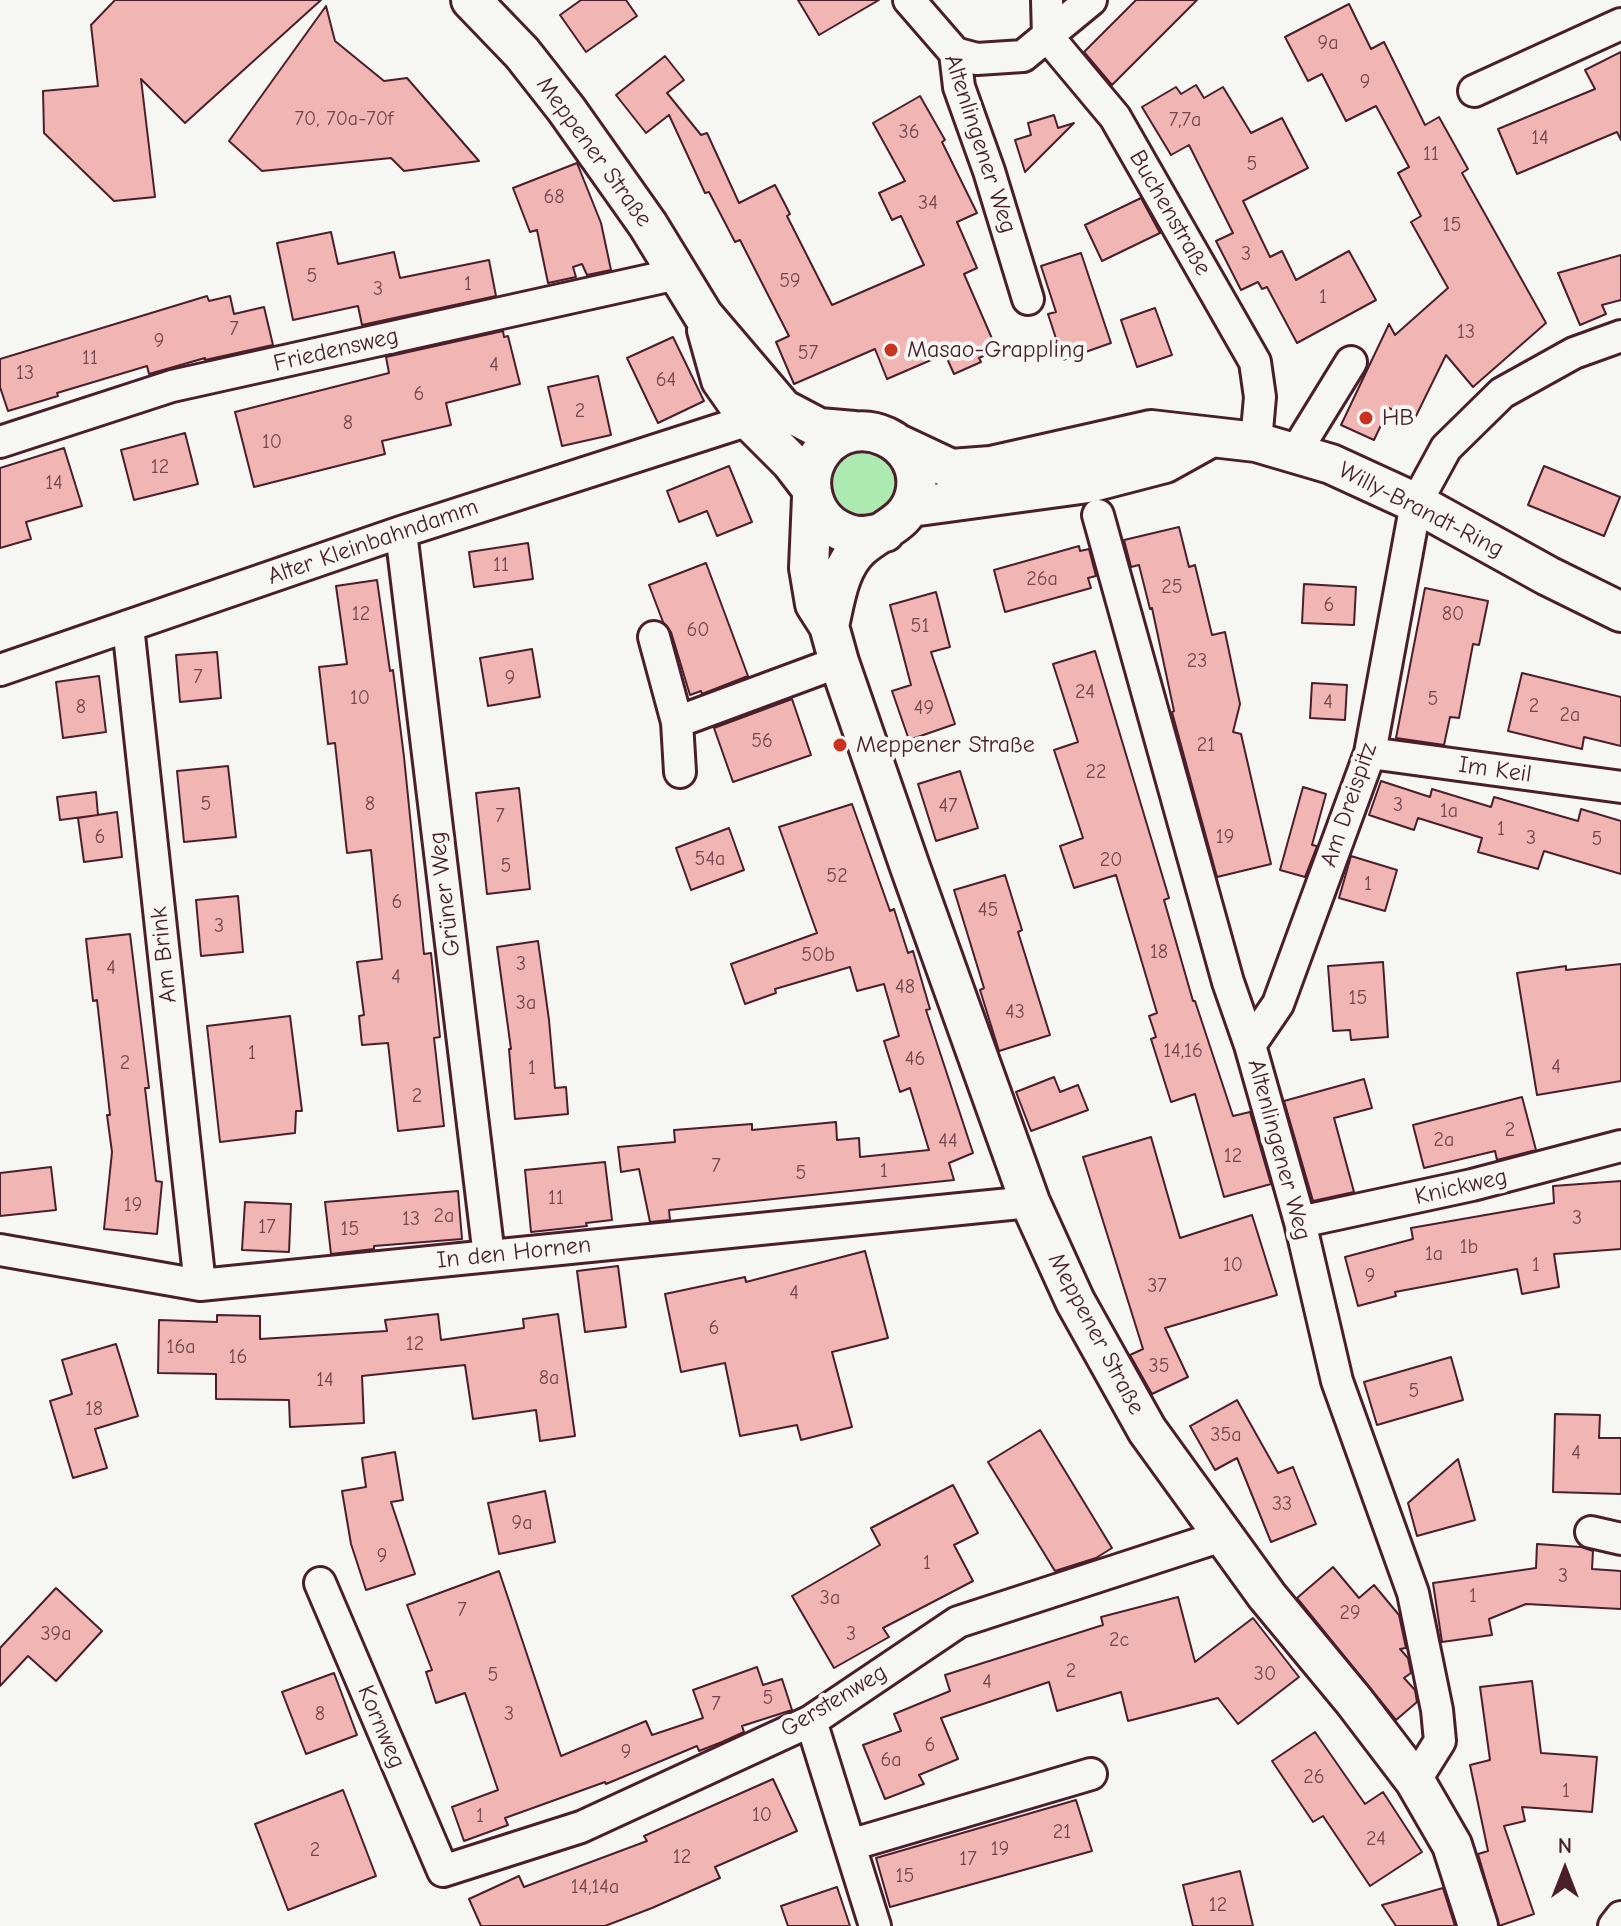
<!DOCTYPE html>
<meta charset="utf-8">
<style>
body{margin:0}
#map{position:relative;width:1621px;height:1926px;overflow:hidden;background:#f6f6f2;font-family:"Comic Neue",sans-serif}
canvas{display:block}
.north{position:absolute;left:1525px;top:1830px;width:80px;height:80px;-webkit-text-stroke:6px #f6f6f2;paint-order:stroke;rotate:0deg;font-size:22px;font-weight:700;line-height:32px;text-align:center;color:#4a1f2b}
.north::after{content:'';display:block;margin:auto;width:28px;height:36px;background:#4a1f2b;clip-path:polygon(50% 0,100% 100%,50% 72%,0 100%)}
</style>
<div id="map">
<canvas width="1621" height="1926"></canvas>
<div class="north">N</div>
</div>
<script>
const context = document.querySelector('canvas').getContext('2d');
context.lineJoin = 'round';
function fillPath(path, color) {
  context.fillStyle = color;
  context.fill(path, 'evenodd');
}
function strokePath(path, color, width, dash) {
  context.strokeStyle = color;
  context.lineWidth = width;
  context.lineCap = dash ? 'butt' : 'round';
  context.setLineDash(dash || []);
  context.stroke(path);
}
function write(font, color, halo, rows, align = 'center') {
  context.font = font + ' "Comic Neue",sans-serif';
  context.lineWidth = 8;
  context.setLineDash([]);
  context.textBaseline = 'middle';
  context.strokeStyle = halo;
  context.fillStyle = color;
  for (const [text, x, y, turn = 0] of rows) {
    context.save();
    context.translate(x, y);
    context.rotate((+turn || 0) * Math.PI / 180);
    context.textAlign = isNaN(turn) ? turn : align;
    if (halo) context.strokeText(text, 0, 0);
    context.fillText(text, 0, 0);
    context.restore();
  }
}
fillPath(new Path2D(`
 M828 484a35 35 0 1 1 70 0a35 35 0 1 1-70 0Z`), '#aceab1');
const building = new Path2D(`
 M115,0H321L185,123L141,79L155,197L114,201L44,133L43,91L98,86L91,25Z
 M581,0H626L637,16L586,52L560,15Z
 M798,0H879L819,35Z
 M1136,0H1197L1112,85L1084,52Z
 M1349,4L1371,49L1384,42L1425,125L1439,117L1468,169L1462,173L1546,323L1473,387L1446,355L1414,420L1389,408L1374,440L1341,425L1389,324L1395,335L1448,288L1411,222L1421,216L1398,173L1409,167L1376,106L1346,121L1322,74L1308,81L1285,37Z
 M326,6L335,41L384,81L407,78L479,161L404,171L391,158L262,171L229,141Z
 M1621,52V140L1617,132L1517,174L1498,129L1595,89L1585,70Z
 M665,56L684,80L667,93L701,135L707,133L739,203L775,185L790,214L787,216L832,305L924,265L901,216L892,220L879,193L905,181L873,123L920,96L945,140L942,142L977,213L957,222L977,268L964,274L997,350L979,358L981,362L954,374L945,354L887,379L875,349L794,384L776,342L789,336L740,240L735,242L709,192L705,193L669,115L646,133L616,95Z
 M1196,85L1204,98L1223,87L1251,133L1282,118L1308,168L1243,201L1270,257L1282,251L1296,280L1349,251L1376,300L1297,343L1267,287L1262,289L1258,282L1241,290L1216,241L1233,233L1189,145L1171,155L1142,107L1176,87L1181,94Z
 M1054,115L1058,128L1074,123L1025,172L1015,140L1031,135L1028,123Z
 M577,163L601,223L611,270L587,275L582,264L573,267L576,277L548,283L537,230L530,232L513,188Z
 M1141,198L1160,233L1102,261L1085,225Z
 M331,232L338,264L394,252L400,278L489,260L496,296L362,325L358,306L293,320L277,243Z
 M1081,253L1111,343L1063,360L1048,314L1056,312L1041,266Z
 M1621,255V300L1602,305L1606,314L1580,325L1558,273Z
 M207,296L209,301L230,296L234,314L264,307L273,345L205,360V358L149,374L147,366L57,393L58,396L8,411L0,387V359Z
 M1155,308L1172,355L1137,367L1121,320Z
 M503,331L504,337L508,336L520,384L446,403L451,425L382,441L385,454L254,487L235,412L389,373L386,357Z
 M673,337L704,401L658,423L627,358Z
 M598,376L611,435L562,446L548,387Z
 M185,433L198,484L134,500L121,450Z
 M64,448L82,506L26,522L31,539L0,548V468Z
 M729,466L752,522L717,536L707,511L679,522L667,491Z
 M1544,466L1620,497L1604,536L1528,505Z
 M1179,527L1189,567L1195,565L1212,635L1225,632L1240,704L1233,732L1241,734L1271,864L1217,877L1172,712L1174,711L1152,608L1150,609L1139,565L1131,567L1124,540Z
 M528,543L533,579L474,587L469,552Z
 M1079,546L1080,551L1089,549L1096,576L1088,578L1091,588L1005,612L994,570Z
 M706,563L748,676L702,694L701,691L690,695L671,632L663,622L649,585Z
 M377,580L390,671L393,670L404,757L424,954L431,953L440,1037L434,1038L444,1126L398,1131L388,1043L362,1045L359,1016L364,1015L357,962L382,959L371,850L347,853L335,743L328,744L319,667L347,664L336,586Z
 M1304,584L1356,587L1354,625L1302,623Z
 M1425,588L1488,601L1479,645L1473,644L1459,718L1450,717L1444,745L1396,738Z
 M936,592L950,647L931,652L955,724L909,740L892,691L911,685L890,605Z
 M532,649L540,697L488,706L480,658Z
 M1095,651L1169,898L1164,900L1193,1001H1195L1233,1116L1250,1112L1271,1184L1224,1197L1195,1094L1171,1102L1151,1039L1156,1037L1149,1016L1157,1013L1116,875L1074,888L1060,846L1083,838L1054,750L1078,742L1053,664Z
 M217,652L221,698L180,702L176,655Z
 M1522,673L1621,697V746L1584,737L1582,749L1508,731Z
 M99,676L106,732L63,738L56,682Z
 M1312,683L1347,685L1345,720L1310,718Z
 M792,699L811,755L733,782L714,728Z
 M228,766L236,837L184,842L177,771Z
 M960,771L978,828L936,841L918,784Z
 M1381,781L1430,797L1432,789L1491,807L1494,797L1578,821L1581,809L1621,821V874L1544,851L1538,869L1478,852L1482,838L1418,818L1414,830L1369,815Z
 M1303,787L1326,794L1312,845L1317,846L1305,877L1280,870Z
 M519,788L530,889L487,894L476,793Z
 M96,792L98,815L60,820L57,797Z
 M852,804L890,911L894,909L908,953L913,951L930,1009L926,1010L973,1153L949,1163L954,1180L669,1210L670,1220L650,1222L639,1169L621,1172L618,1147L675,1142L674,1130L752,1124V1130L836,1122L837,1140L859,1138L860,1157L929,1150L910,1088L900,1092L884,1041L899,1036L884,984L857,991L850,967L775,989L776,993L745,1004L731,964L817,933L779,827Z
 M117,812L122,857L84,862L78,818Z
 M729,828L744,870L691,890L676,848Z
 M1351,856L1397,870L1385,911L1339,898Z
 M1005,875L1022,930L1018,932L1050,1035L999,1051L980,990L984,988L954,890Z
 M238,896L243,952L201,956L196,900Z
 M130,934L149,1088H145L156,1181L162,1182L157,1234L104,1229L112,1152L107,1115H110L97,1000L93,1001L86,939Z
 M538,941L549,1020L555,1088L566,1087L568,1114L515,1119L509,1049H511L497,947Z
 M1383,962L1388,1037L1351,1040L1350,1030L1333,1031L1328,966Z
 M1621,964V1081L1537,1095L1517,973L1566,966V970Z
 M290,1016L302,1111H296L295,1133L220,1142L207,1026Z
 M1054,1077L1060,1092L1078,1085L1088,1110L1031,1131L1016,1092Z
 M1364,1079L1372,1108L1334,1118L1354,1192L1313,1201L1284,1101Z
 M1522,1097L1536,1150L1497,1160L1495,1151L1424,1168L1413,1125Z
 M1151,1137L1180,1238L1252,1215L1277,1295L1165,1328L1188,1377L1152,1394L1130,1355L1143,1349L1083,1157Z
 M605,1162L612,1220L586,1223L587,1226L531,1232L525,1170Z
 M51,1167L56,1210L0,1216V1173Z
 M1621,1181V1249L1554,1254L1559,1287L1522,1294L1517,1269L1395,1292L1396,1296L1358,1306L1345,1257L1413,1239L1411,1228L1554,1203L1553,1186Z
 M458,1191L462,1239L374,1246V1249L331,1254L325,1202Z
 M245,1202L291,1204L289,1252L242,1250Z
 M865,1251L888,1338L832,1352L852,1427L801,1440L797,1425L740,1436L725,1363L681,1372L665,1294L745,1277L746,1282Z
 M618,1266L626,1327L585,1332L577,1271Z
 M438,1314L441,1340L524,1328L523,1319L558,1314L575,1436L540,1441L536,1410L473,1419L465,1365L362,1376L364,1423L290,1427L289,1400L216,1399V1374L158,1373L159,1320L217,1322V1315L260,1316V1339L387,1331L385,1320Z
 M116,1344L138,1416L95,1429L107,1468L73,1478L50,1401L72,1394L62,1360Z
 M1451,1357L1463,1400L1377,1425L1364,1382Z
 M1237,1400L1278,1473L1293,1467L1316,1524L1271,1542L1237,1458L1215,1470L1190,1426Z
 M1555,1414L1600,1415L1599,1438H1621V1494L1553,1492Z
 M1040,1430L1112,1548L1096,1558L1055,1571L988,1462Z
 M395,1452L403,1500L391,1502L415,1574L366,1590L351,1544L342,1491L366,1487L362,1458Z
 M1458,1459L1475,1520L1417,1536L1408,1503Z
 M953,1485L978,1533L954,1545L973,1581L883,1628L889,1637L834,1668L792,1596L880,1545L871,1528Z
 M545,1491L555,1542L499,1554L488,1503Z
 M1537,1544L1581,1547L1593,1551L1592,1569L1621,1571V1609L1526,1604L1489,1619L1492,1635L1442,1642L1433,1583L1536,1568Z
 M1333,1567L1359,1598L1374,1585L1399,1615L1406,1648L1400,1649L1408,1658L1411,1673L1404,1678L1415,1690L1417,1702L1396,1720L1297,1598Z
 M499,1571L561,1756L646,1721L652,1735L703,1718L693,1690L757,1667L763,1685L782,1679L792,1710L742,1726L744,1732L722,1742L699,1751L697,1746L606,1784L605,1782L505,1818L508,1825L464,1841L452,1807L498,1790L465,1693L436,1703L426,1672L432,1670L407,1605Z
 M56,1588L102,1631L56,1681L28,1656L0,1686V1648Z
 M1178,1597L1195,1662L1253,1618L1299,1677L1238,1724L1218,1698L1128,1721L1121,1692L1057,1711L1049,1682L941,1718L958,1759L919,1775L924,1784L885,1799L863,1745L901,1731L894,1714L950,1691L945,1675L1103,1625L1101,1617Z
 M334,1673L357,1735L306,1754L282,1692Z
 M1532,1681L1541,1753L1597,1757L1592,1812L1522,1807L1525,1821L1504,1826L1534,1914L1499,1926L1478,1854L1488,1851L1470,1765L1490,1760L1480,1687Z
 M1315,1732L1365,1804L1383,1792L1422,1852L1370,1886L1323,1816L1313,1822L1272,1761Z
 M773,1779L797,1831L715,1867L720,1878L652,1908L605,1926H481L469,1899L519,1876L524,1887L647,1841L644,1836Z
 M343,1790L376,1876L288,1910L255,1824Z
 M1076,1800L1092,1851L890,1907L876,1858Z
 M1240,1871L1253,1926H1193L1183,1885Z
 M837,1887L850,1926H788L781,1906Z
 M1443,1888L1455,1926H1396L1382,1905Z`);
fillPath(building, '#f1b6b3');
strokePath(building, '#4a1f2b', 2);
const minor = new Path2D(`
 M909,0L955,53L959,87L989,171L1028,299
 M1047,0L1048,37L1115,117L1255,362L1260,397L1256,442
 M955,53L977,59L1023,56L1091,0
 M1474,91L1621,24
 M0,442L172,386L677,274
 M1295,453L1351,362
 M1098,515L1228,982L1250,1045L1300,1222L1337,1381L1413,1593L1437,1710L1440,1741L1415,1781
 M401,532L489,1256
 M128,626L200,1285
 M654,637L677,722L839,662
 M0,670L401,532L749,420
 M677,722L680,772
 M1370,753L1621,787
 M1250,1045L1278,1004L1370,753L1416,503L1446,448L1502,393L1574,353L1621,336
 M1300,1222L1472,1185L1621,1146
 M0,1250L200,1285L1030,1202
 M1591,1532L1621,1539
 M320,1583L443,1871L581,1827L811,1721L958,1622L1225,1535
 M811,1721L875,1926
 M850,1845L1091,1774
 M1614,1926L1621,1917`);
const major = new Path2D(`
 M471,0L522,53L566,109L648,225L703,315L783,409L819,428L854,431
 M707,330L721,380L749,420L791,462L811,488
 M900,445L951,469L991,466L1151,430L1256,442L1331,464L1416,503L1548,576L1621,612
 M812,497L809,568L815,604L829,626L839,662L910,867L1030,1202L1075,1301L1147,1430L1267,1596L1354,1701L1415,1781L1452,1845L1478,1926
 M911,507L1088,483L1165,463L1210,438
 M829,626C835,600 839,567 860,548C881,529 908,524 915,494C927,441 856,409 823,450C800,479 812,523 849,534C861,538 873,535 885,532`);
strokePath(minor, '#4a1f2b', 36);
strokePath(major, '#4a1f2b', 44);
strokePath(minor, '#f6f6f2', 30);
strokePath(major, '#f6f6f2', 38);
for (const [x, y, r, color] of [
 [891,350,8,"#c8321e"],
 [1366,418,8,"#c8321e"],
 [840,745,8,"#c8321e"]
]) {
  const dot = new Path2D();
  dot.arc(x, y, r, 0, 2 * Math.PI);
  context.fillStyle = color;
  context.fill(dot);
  strokePath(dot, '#f6f6f2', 3);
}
write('20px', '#74454d', null, [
 ["9a",1328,43],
 ["9",1365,82],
 ["70, 70a-70f",344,119],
 ["7,7a",1185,120],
 ["36",909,132],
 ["14",1540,138],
 ["11",1431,154],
 ["5",1252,164],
 ["68",554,197],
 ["34",928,203],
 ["15",1452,225],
 ["3",1246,254],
 ["5",312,276],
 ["59",790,281],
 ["1",468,284],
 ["3",378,289],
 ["1",1323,297],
 ["7",234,329],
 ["13",1466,332],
 ["9",159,341],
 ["57",808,353],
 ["11",90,358],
 ["4",494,365],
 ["13",25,373],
 ["64",666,380],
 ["6",419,394],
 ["2",580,411],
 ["8",348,423],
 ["10",272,442],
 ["12",160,467],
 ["14",54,483],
 ["11",501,565],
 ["26a",1042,579],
 ["25",1172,587],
 ["6",1329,605],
 ["12",361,614],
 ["80",1453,614],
 ["51",920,626],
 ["60",698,630],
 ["23",1197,661],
 ["7",198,677],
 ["9",510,678],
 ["24",1085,692],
 ["10",360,698],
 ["5",1433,699],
 ["4",1328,702],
 ["2",1534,706],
 ["8",81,707],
 ["49",924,708],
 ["2a",1570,715],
 ["56",762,741],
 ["21",1206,745],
 ["22",1096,772],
 ["5",206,804],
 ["8",370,804],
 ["3",1398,805],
 ["47",948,806],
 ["1a",1449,811],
 ["7",500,816],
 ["1",1501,829],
 ["6",100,837],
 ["19",1225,837],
 ["3",1531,838],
 ["5",1597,839],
 ["54a",710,859],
 ["20",1111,860],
 ["5",506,866],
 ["52",837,876],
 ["1",1368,884],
 ["6",397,902],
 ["45",988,910],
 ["3",219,926],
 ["18",1159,952],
 ["50b",818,955],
 ["3",521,964],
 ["4",111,968],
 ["4",396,977],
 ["48",905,987],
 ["15",1358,998],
 ["3a",526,1003],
 ["43",1015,1012],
 ["14,16",1183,1051],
 ["1",252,1053],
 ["46",915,1059],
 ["2",125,1063],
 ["4",1556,1067],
 ["1",532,1068],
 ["2",417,1096],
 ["2",1510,1130],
 ["2a",1444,1140],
 ["44",948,1141],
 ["12",1233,1156],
 ["7",716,1166],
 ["1",884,1171],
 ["5",801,1173],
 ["11",556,1198],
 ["19",133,1205],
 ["2a",444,1216],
 ["3",1577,1218],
 ["13",411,1219],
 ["17",267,1227],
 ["15",350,1229],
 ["1b",1469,1247],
 ["1a",1434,1254],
 ["10",1233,1265],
 ["1",1536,1265],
 ["9",1370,1276],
 ["37",1157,1286],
 ["4",794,1293],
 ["6",714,1328],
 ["12",415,1344],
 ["16a",181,1347],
 ["16",238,1357],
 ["35",1159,1366],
 ["8a",549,1378],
 ["14",325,1380],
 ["5",1414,1391],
 ["18",94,1409],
 ["35a",1226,1435],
 ["4",1576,1453],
 ["33",1282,1504],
 ["9a",522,1523],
 ["9",382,1556],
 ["1",927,1563],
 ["3",1563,1576],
 ["1",1473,1596],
 ["3a",830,1598],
 ["7",462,1610],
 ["29",1350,1613],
 ["39a",56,1634],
 ["3",851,1634],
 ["2c",1119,1640],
 ["2",1071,1671],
 ["30",1265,1674],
 ["5",493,1675],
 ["4",987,1682],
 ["5",768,1698],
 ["7",716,1704],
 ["8",320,1714],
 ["3",509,1714],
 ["6",930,1745],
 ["9",626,1752],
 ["6a",891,1760],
 ["26",1314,1777],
 ["1",1566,1791],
 ["10",762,1815],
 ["1",480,1816],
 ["21",1062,1832],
 ["24",1376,1839],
 ["19",1000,1849],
 ["2",315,1850],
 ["12",682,1857],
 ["17",968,1859],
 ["15",905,1876],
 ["14,14a",595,1887],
 ["12",1218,1905]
]);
write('24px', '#4a1f2b', '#f6f6f2', [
 ["Altenlingener Weg",980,144,72],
 ["Meppener Straße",594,152,54],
 ["Buchenstraße",1170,213,60],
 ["Friedensweg",336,350,-13],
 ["Willy-Brandt-Ring",1421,510,27],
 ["Alter Kleinbahndamm",373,542,-19],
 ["Im Keil",1495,770,8],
 ["Am Dreispitz",1349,805,-71],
 ["Grüner Weg",445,894,-97],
 ["Am Brink",164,955,-96],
 ["Altenlingener Weg",1279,1150,75],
 ["Knickweg",1461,1187,-13],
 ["In den Hornen",514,1253,-6],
 ["Meppener Straße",1096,1334,62],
 ["Gerstenweg",834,1701,-31],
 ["Kornweg",381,1727,67]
]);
write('24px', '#4a1f2b', '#f6f6f2', [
 ["Masao-Grappling",907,350],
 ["HB",1382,418],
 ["Meppener Straße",856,745]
], 'left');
</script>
